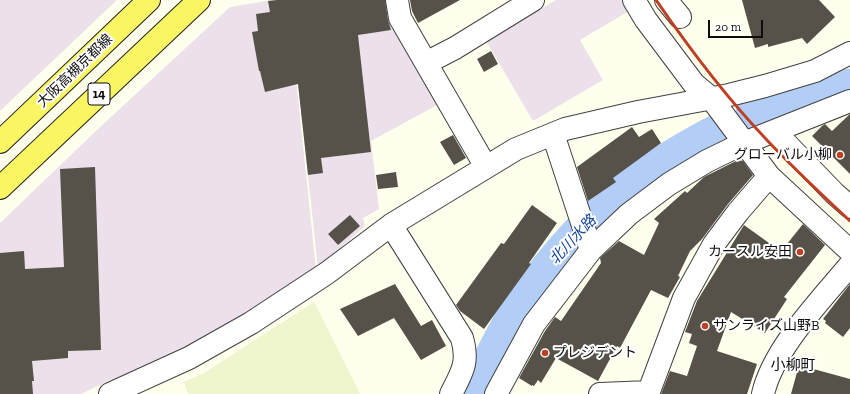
<!DOCTYPE html>
<meta charset="utf-8">
<style>
body{margin:0}
#map{position:relative;width:850px;height:394px;overflow:hidden;background:#ffffed;font-family:"Zilla Slab",serif}
canvas{display:block}
.scale{position:absolute;left:708px;top:20px;width:55px;height:18px;box-sizing:border-box;border:2px solid #0d0d0d;border-top:0;padding-left:5px;font-size:12px;line-height:14px;white-space:nowrap;color:#0d0d0d;-webkit-text-stroke:3px #fff;paint-order:stroke}
</style>
<div id="map">
<canvas width="850" height="394"></canvas>
<div class="scale">20 m</div>
</div>
<script>
const context = document.querySelector('canvas').getContext('2d');
context.lineJoin = 'round';
function fillPath(path, color) {
  context.fillStyle = color;
  context.fill(path, 'evenodd');
}
function strokePath(path, color, width, dash) {
  context.strokeStyle = color;
  context.lineWidth = width;
  context.lineCap = dash ? 'butt' : 'round';
  context.setLineDash(dash || []);
  context.stroke(path);
}
function write(font, color, halo, rows, align = 'center') {
  context.font = font + ' "Zilla Slab","Noto Sans JP",serif';
  context.lineWidth = 4;
  context.setLineDash([]);
  context.textBaseline = 'middle';
  context.strokeStyle = halo;
  context.fillStyle = color;
  for (const [text, x, y, turn = 0] of rows) {
    context.save();
    context.translate(x, y);
    context.rotate((+turn || 0) * Math.PI / 180);
    context.textAlign = isNaN(turn) ? turn : align;
    if (halo) context.strokeText(text, 0, 0);
    context.fillText(text, 0, 0);
    context.restore();
  }
}
fillPath(new Path2D(`
 M0,0H117L0,111Z
 M272,0H388L395,29L293,42L395,29L439,104L371,141L379,209L363,218L365,226L318,268L294,46L293,50L316,269L191,351L108,381L81,394H0V223L99,128L230,7Z
 M556,0H622L629,11L580,40L603,80L533,121L486,41Z`), '#ece1eb');
fillPath(new Path2D(`
 M314,302L360,394H188L184,382L204,373Z`), '#eff5cd');
strokePath(new Path2D(`
 M752,114L850,85
 M473,394C486,366 500,337 516,311C552,256 598,205 652,169C674,154 697,141 720,129`), '#b2cef6', 33);
fillPath(new Path2D(`
 M277,0H385L388,20L391,30L358,35L371,152L321,158L323,173L308,175L298,84L265,92L260,71H259L252,32L258,31L256,14L270,12L268,1Z
 M410,0H460L418,23L412,11Z
 M742,0H819L835,17L807,44L802,38L768,47V44L755,48Z
 M491,51L498,64L484,72L477,59Z
 M850,114V174L812,136L822,126L825,124L832,131Z
 M632,127L639,137L652,129L661,143L613,178L616,182L588,201L577,167Z
 M453,135L466,158L454,165L440,142Z
 M738,160L743,161L753,175L728,204L702,239L690,251L678,276L680,277L668,298L651,290L620,348L617,346L598,381L556,358L541,383L538,380L534,386L532,385V386L519,378L545,331L555,317L561,321L601,263L600,258L619,241L644,255L659,223L654,219L685,191L687,193L704,177Z
 M95,167L101,350L68,351V358L32,361L34,381H32L33,394H0V253L24,251L25,269L64,267L60,169Z
 M396,172L398,187L378,189L376,175Z
 M532,205L557,223L529,263L531,264L484,329L460,311L456,305L501,243L504,244Z
 M350,215L360,226L338,245L328,234Z
 M803,224L825,245L784,297L787,299L765,333L731,312L717,351L757,364L747,394H661L670,371L687,376L697,346L689,343L692,334L685,332L697,301L744,225L776,248L778,245L783,249Z
 M395,284L421,326L432,320L446,346L421,360L394,318L358,336L340,309Z
 M850,284V328L843,337L825,323L826,321L823,319Z
 M799,365L850,379V394H791Z`), '#565149');
const minor = new Path2D(`
 M397,0L400,18L486,167
 M634,0L646,20L694,84L711,98L769,176L850,251
 M666,0L680,17
 M426,63L455,48L533,0
 M774,131L834,193L850,207
 M553,134L591,250
 M391,225L462,338C469,363 462,372 451,394
 M110,394L189,358L251,323L327,273L391,225L516,149L565,129L638,112L729,95L765,86L815,71L850,53
 M496,394L534,324L591,250L629,214L669,184L707,161L744,143L850,101
 M600,394L649,392
 M648,394L684,298L714,244L738,212L769,176`);
const tertiary = new Path2D(`
 M763,394C773,349 821,300 850,265`);
const primary = new Path2D(`
 M0,142L149,0
 M0,188L199,0`);
strokePath(minor, '#404040', 24);
strokePath(tertiary, '#404040', 24);
strokePath(primary, '#1e1e1e', 24);
strokePath(minor, '#fff', 22);
strokePath(tertiary, '#fff', 22);
strokePath(primary, '#f9f563', 22);
strokePath(new Path2D(`
 M656,0C689,48 725,96 765,138C792,167 821,194 850,221`), '#be3f24', 3);
for (const [x, y, r, color] of [
 [840,155,4,"#be3f24"],
 [800,252,4,"#be3f24"],
 [705,326,4,"#be3f24"],
 [545,353,4,"#be3f24"]
]) {
  const dot = new Path2D();
  dot.arc(x, y, r, 0, 2 * Math.PI);
  context.fillStyle = color;
  context.fill(dot);
  strokePath(dot, '#fff', 1.5);
}
for (const [x, y, w] of [
 [99,94,22]
]) {
  const box = new Path2D();
  box.roundRect(x - w / 2, y - 11, w, 22, 3);
  context.fillStyle = '#fff';
  context.fill(box);
  strokePath(box, '#0d0d0d', 1);
}
write('bold 13px', '#0d0d0d', null, [
 ["14",99,94]
]);
write('14px', '#0d0d0d', '#fff', [
 ["大阪高槻京都線",75,71,-44]
]);
write('14px', '#0d0d0d', '#fff', [
 ["グローバル小柳",832,155],
 ["カースル安田",792,252],
 ["サンライズ山野B",713,326,"left"],
 ["プレジデント",553,353,"left"]
], 'right');
write('italic 15px', '#16459f', '#fff', [
 ["北川水路",573,240,-47]
]);
write('15px', '#0d0d0d', '#fff', [
 ["小柳町",793,366]
]);
</script>
